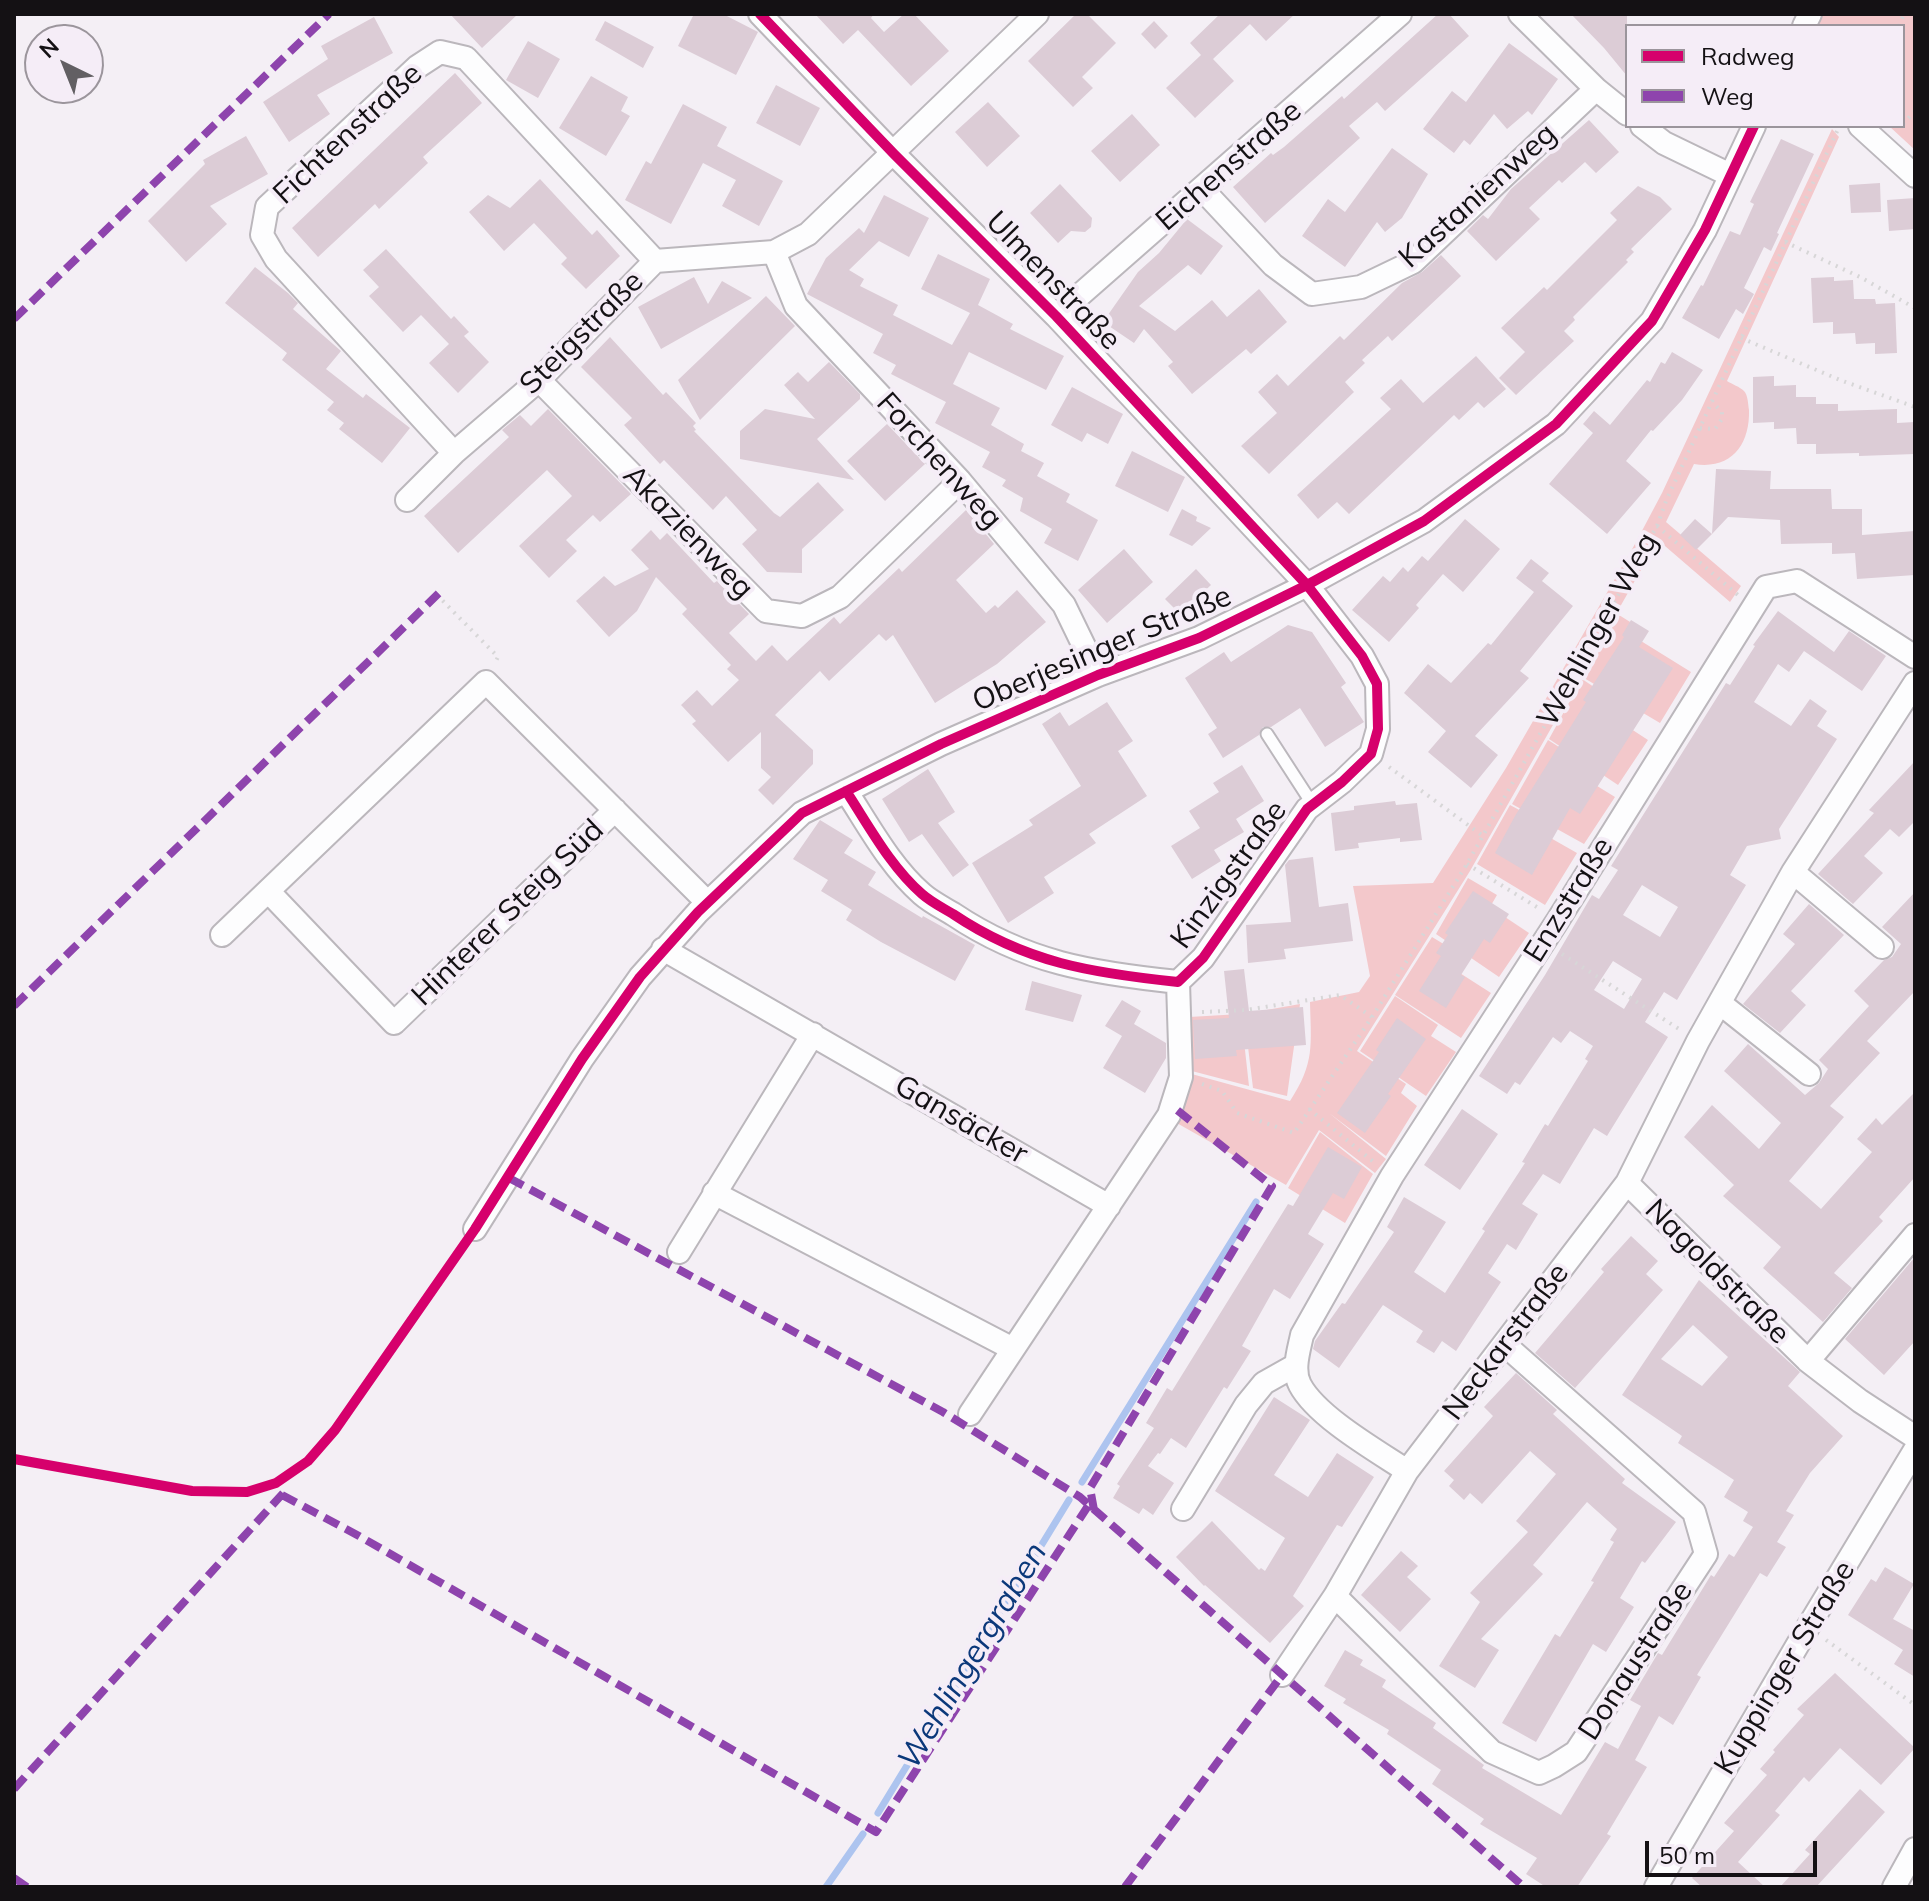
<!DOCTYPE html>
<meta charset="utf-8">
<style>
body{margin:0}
#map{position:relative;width:1929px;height:1901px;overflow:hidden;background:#f4eff5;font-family:Mulish,sans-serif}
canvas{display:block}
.frame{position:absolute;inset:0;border:16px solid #141114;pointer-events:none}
.legend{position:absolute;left:1625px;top:24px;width:280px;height:104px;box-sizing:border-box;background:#f5edf7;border:2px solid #9b959c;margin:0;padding:10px 14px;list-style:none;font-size:24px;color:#141114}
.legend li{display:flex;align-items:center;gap:16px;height:40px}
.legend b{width:40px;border:2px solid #9b959c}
.north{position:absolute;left:24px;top:24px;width:80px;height:80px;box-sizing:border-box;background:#f5edf7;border:2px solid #9b959c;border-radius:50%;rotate:317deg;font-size:22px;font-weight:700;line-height:32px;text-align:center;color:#141114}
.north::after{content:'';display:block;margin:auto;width:28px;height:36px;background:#625f63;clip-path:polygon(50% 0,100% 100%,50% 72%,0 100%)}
.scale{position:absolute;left:1645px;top:1841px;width:172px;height:36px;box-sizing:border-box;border:4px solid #141114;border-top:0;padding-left:10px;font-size:24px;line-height:28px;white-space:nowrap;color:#141114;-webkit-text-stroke:6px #f5edf7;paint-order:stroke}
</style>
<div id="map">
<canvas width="1929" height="1901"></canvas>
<div class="frame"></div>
<ul class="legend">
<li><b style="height:10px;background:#d6006c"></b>Radweg</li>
<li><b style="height:10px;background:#8e44ad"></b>Weg</li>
</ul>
<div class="north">N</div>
<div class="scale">50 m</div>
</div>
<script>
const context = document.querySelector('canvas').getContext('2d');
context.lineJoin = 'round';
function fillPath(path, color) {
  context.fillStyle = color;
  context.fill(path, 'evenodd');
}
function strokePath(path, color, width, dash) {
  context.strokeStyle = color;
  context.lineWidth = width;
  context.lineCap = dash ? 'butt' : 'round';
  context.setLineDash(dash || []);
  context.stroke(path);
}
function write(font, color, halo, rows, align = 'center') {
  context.font = font + ' Mulish,sans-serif';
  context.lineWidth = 8;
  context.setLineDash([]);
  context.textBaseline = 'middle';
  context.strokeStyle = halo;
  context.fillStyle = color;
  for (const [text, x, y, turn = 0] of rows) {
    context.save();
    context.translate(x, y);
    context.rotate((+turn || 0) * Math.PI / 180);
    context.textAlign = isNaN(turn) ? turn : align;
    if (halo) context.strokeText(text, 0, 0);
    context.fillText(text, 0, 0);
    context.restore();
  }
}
fillPath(new Path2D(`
 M1814,14H1915V150L1889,126H1903V26H1808Z
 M1832,129L1839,137L1727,381C1732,384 1740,387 1744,391C1748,395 1748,404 1749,410C1750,445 1731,470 1694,464L1666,522L1741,586L1730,602L1658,540L1470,871L1357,1051L1406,1084L1401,1093L1417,1106L1386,1156L1329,1113L1386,1159L1375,1173L1319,1130L1286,1185L1175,1122L1188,1073L1290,1101C1315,1063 1311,1045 1310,1002L1359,992L1370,976L1353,886L1433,883L1506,768L1635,544L1662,493Z
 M1619,615L1646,632L1641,641L1691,672L1660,723L1584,678Z
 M1582,679L1609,697L1602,710L1648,740L1618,785L1549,739Z
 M1548,740L1570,754L1563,765L1615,797L1584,844L1512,804Z
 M1510,805L1536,819L1533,828L1577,853L1545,905L1477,864Z
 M1468,878L1497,895L1490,907L1529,933L1499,977L1436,934Z
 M1432,937L1460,954L1452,968L1491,993L1461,1038L1395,995Z
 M1395,996L1438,1025L1431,1036L1456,1052L1426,1096L1360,1051Z
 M1300,1004L1287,1096L1253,1088L1244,1014Z
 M1241,1014L1249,1086L1188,1070L1189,1017Z
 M1320,1132L1373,1174L1345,1223L1288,1188Z`), '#f3c8cb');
strokePath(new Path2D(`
 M1082,1482L1256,1202
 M878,1813L1069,1500
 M826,1887L863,1834`), '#adc4ef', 7);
fillPath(new Path2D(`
 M450,14H518L482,48Z
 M694,14H723L758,32L736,75L678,46Z
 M815,14H874L871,18L884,32L904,14H914L949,51L911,86L858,30L843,44Z
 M1076,14H1087L1116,43L1082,77L1093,88L1073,107L1028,61Z
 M1220,14H1295L1266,41L1250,24L1213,59L1234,81L1195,118L1166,88L1201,55L1190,43Z
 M1438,14H1449L1469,36L1385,111L1377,102L1349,126L1360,138L1265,223L1233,187L1271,153L1273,155L1284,147L1342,96L1344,99Z
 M1571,14H1627V76L1604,48Z
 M374,17L393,53L317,95L330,114L289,142L263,102L328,59L321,46Z
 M605,21L654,47L643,68L595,40Z
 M1154,21L1168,36L1155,49L1141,34Z
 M528,41L560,59L538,98L506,80Z
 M1509,43L1558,79L1532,115L1528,111L1507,129L1494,114L1470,145L1464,140L1454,153L1423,129L1452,91L1466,102Z
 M455,73L482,103L423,157L428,163L379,209L375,204L318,257L292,228Z
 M591,76L628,97L621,111L630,116L606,156L559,128Z
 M776,85L820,108L800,146L756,123Z
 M988,102L1020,136L987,167L955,132Z
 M683,104L727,127L717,146L783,181L759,226L722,206L736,180L703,163L671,224L625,200L646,161L651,164Z
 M1132,114L1160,145L1120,182L1091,151Z
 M1589,120L1619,152L1596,173L1585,162L1562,183L1559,180L1529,208L1540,219L1496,261L1467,231L1483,215L1488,219L1511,189Z
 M246,136L268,174L210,206L227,224L186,262L148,221L205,164L203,160Z
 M1781,139L1814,154L1777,233L1779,234L1771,251L1764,247L1744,288L1754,294L1743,314L1736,309L1719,339L1682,318L1701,285L1703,286L1730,231L1740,235L1754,204L1750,202Z
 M1392,148L1428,174L1402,218L1385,232L1377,222L1345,267L1302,236L1328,199L1345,212Z
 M540,179L592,235L597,230L620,256L586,289L561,264L567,258L534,223L504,251L469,212L488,195L510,208Z
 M1880,183L1881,212L1851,213L1849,185Z
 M1060,184L1092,218L1091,227L1085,232L1071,231L1058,243L1030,213Z
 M1638,186L1660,197L1672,209L1631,249L1634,252L1626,260L1628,262L1573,317L1575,320L1564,331L1574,341L1516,395L1499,378L1525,352L1501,328L1544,287L1547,290L1617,220L1610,213Z
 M884,195L929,218L909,257L879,241L849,270L864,279L860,286L898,305L893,315L952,345L970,313L921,289L938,254L990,279L978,305L1013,324L1010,329L1064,356L1046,390L969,352L953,384L1000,408L991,425L1024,444L1021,451L1044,463L1037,476L1070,494L1066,502L1098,520L1078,561L1044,543L1052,529L1020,511L1023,498L1002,486L1006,480L982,467L990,452L935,423L946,402L891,374L896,365L873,353L883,334L807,294L826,258L859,228L864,233Z
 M1915,198V229L1889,231L1887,200Z
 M1187,219L1223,246L1201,275L1188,265L1139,306L1175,331L1212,300L1227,317L1259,289L1287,322L1251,354L1246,349L1192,394L1168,366L1173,362L1144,329L1134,343L1103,322L1138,272L1159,253Z
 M386,249L451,319L454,316L469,332L464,336L489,362L458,393L429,363L449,344L421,315L403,332L369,296L379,287L363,270Z
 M1441,255L1461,276L1392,341L1388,336L1362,360L1365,363L1345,382L1354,392L1269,474L1241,446L1277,413L1258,392L1277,374L1288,386L1340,336L1344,340L1402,283L1422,272Z
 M255,267L288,293L298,303L293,309L341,351L326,369L363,398L366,394L410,428L382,463L339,429L344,423L327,410L334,402L282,360L287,353L225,303Z
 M694,277L708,304L722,281L752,298L661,349L638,307Z
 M1834,277V281L1853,280L1854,299H1875L1876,304L1895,303L1897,353L1875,354V343L1856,344L1855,333L1833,334V322L1813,323L1811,278Z
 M766,296L795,326L700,420L678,380Z
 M610,337L663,395L666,392L696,423L693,426L696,430L694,431L774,513L780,517L818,482L844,510L802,549V573L767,572L742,544L757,530L726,496L713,510L664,460L660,464L624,425L632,418L581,367Z
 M1672,352L1703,370L1682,400L1653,431L1651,430L1626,461L1651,483L1607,534L1549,484L1593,433L1583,424L1594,411L1610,425L1647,380L1650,382L1661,362L1665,364Z
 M1476,356L1506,389L1484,408L1478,402L1459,420L1454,415L1349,514L1337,502L1318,519L1297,495L1391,409L1380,398L1401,379L1423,403Z
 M829,362L860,394V399L817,439L854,480L740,459V431L765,409L815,419L784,385L798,372L808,382Z
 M1774,376V386L1796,385V397H1816V404H1838V411L1897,409V423L1915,422V454L1859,456V453L1816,454V444H1797L1796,428L1774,429V422L1753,423V377Z
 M1072,387L1123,414L1108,444L1087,433L1082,442L1051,425Z
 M548,409L631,494L600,522L593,515L566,540L577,551L549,578L519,546L572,496L547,470L458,553L424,516L509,437L502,430L520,415L531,426Z
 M887,424L925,464L885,501L847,461Z
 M1132,451L1185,477L1168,512L1115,486Z
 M1716,469L1771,471L1770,489H1831L1832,509H1862V535L1915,531V575L1857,579L1855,553L1832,554V543L1781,544L1780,520L1728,517L1712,534Z
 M1182,509L1197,517L1196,521L1211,528L1192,546L1169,535Z
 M966,510L994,544L956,580L986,613L995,605L998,608L1017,590L1046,622L997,664L935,703L893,635L886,641L879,634L829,681L820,671L775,715L813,750V764L773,805L758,790L771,777L761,768V732L728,762L692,724L696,721L681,705L697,690L712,706L739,680L727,669L731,665L682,614L687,609L656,577L637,611L609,637L576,601L604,576L615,586L649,569L631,550L651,530L660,540L667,533L714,583L717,581L749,614L729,633L756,661L772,645L787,661L834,617L840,624L899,568L902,572Z
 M1465,519L1500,549L1463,592L1443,574L1416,605L1419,608L1389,642L1352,610L1383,576L1390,582L1403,567L1408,572L1422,556L1428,561Z
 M1695,519L1712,534L1696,550L1680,535Z
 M1124,549L1153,582L1107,623L1078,590Z
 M1531,559L1549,573L1542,581L1573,606L1520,671L1529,678L1475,736L1498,755L1471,788L1428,752L1446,731L1404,693L1428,664L1451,683L1488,643L1491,645L1534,592L1516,578Z
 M1196,569L1211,585L1180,614L1165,599Z
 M1778,611L1834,652L1849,631L1886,656L1862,691L1804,651L1789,672L1778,664L1754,702L1791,726L1810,699L1827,711L1817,726L1837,739L1779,829L1781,839L1747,846L1730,875L1746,885L1677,1000L1664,992L1645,1022L1668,1037L1607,1136L1594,1128L1560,1184L1543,1174L1522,1204L1538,1214L1516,1250L1507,1244L1488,1273L1501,1282L1456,1351L1442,1341L1434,1353L1416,1342L1423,1331L1383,1305L1339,1368L1313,1349L1315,1341L1342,1303L1345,1304L1394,1232L1387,1227L1404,1197L1446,1222L1414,1272L1445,1293L1485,1231L1482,1229L1525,1163L1522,1162L1545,1124L1548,1126L1588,1061L1585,1059L1593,1046L1570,1031L1561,1043L1553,1037L1520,1085L1515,1082L1507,1094L1479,1076L1545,975L1592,895L1599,899L1618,870L1611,866L1726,683L1730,685L1755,646L1753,645ZM1642,885L1678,907L1660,937L1623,915ZM1613,961L1642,979L1624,1009L1594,990Z
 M1631,620L1649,631L1639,647L1673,668L1580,814L1570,808L1532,875L1495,853L1515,816L1586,702L1583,700L1624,637L1622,635Z
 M1288,625L1312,632L1346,683L1341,687L1364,722L1325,747L1300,708L1271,727H1263L1259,735L1223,758L1208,734L1217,728L1185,678L1224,652L1231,662Z
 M1107,702L1133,741L1118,751L1147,796L1089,834L1096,843L1044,877L1054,893L1008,923L972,863L1033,825L1029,820L1081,786L1042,724L1060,712L1069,726Z
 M1915,761V821L1899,837L1890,829L1864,856L1883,873L1853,904L1818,874L1874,813L1869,810Z
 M1242,765L1264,801L1236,819L1244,832L1214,850L1221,861L1192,879L1171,846L1200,828L1189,811L1219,792L1213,783Z
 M928,769L955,812L938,823L969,865L953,877L922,834L909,842L882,799Z
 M1395,801L1396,805L1417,803L1422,840L1400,842V838L1358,843L1359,848L1335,851L1331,813L1354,810V806Z
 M820,820L853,840L844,853L876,872L868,885L922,918L923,916L975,945L955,981L881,942L846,920L852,910L821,891L828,880L793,859Z
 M1313,857L1319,907L1348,903L1353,941L1284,949L1286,959L1248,963L1246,925L1291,922L1285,865L1289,860Z
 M1473,891L1509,914L1490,943L1484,939L1461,975L1465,977L1446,1008L1419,991L1441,956L1436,953L1448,935L1445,933Z
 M1915,892V991L1867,1041L1880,1053L1830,1106L1844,1117L1789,1181L1821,1209L1872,1152L1857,1139L1876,1118L1882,1125L1915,1092V1177L1879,1217L1883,1221L1834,1273L1852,1288L1823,1322L1763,1268L1781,1247L1723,1196L1734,1185L1684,1137L1712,1105L1759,1149L1781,1123L1724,1071L1748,1044L1805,1095L1819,1083L1828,1069L1819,1060L1869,1006L1854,991L1884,960L1892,957L1901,944L1882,927Z
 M1809,904L1844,935L1791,991L1806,1005L1780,1033L1743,1004L1795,944L1783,934Z
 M1244,969L1249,1011L1303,1007L1306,1045L1236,1050L1237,1056L1195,1059L1193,1020L1229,1018L1224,971Z
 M1032,981L1082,995L1073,1022L1025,1010Z
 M1122,1000L1141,1011L1134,1024L1166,1043V1058L1145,1093L1103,1068L1122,1036L1105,1026Z
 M1397,1018L1426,1039L1388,1094L1391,1096L1365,1133L1337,1113L1379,1052L1376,1050Z
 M1462,1109L1498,1134L1460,1190L1424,1165Z
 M1328,1147L1362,1167L1344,1199L1333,1193L1308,1234L1324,1244L1290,1299L1274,1289L1242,1346L1251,1351L1227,1389L1224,1387L1186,1448L1171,1438L1160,1454L1158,1453L1148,1466L1174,1483L1153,1515L1143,1508L1139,1514L1113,1498L1120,1486L1117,1484L1154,1428L1146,1423L1167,1388L1172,1391L1288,1204L1293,1206Z
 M1631,1236L1658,1261L1646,1274L1663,1290L1575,1388L1535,1353L1604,1272L1601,1269Z
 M1915,1257V1341L1884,1375L1845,1339Z
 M1699,1280L1800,1372L1788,1386L1843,1436L1810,1473L1786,1511L1794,1515L1777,1542L1786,1547L1767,1577L1760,1573L1697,1675L1701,1677L1673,1725L1659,1716L1635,1760L1647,1767L1607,1834L1611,1836L1577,1887H1546L1526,1874L1537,1858L1480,1824L1484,1819L1432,1784L1441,1770L1387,1734L1389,1730L1343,1703L1346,1699L1324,1686L1345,1650L1363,1660L1360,1665L1386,1680L1382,1687L1436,1723L1433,1728L1484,1765L1482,1768L1561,1815L1605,1742L1618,1749L1641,1706L1630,1700L1658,1653L1662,1655L1711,1575L1714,1577L1729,1554L1734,1557L1753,1527L1743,1521L1748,1512L1724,1497L1734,1480L1678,1443L1682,1436L1622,1395ZM1693,1325L1728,1357L1702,1386L1661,1359Z
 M1516,1373L1557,1410L1553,1414L1625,1479L1622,1483L1676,1522L1645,1563L1642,1561L1620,1598L1634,1607L1606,1652L1593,1644L1536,1742L1502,1723L1555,1634L1560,1637L1594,1582L1591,1581L1614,1542L1610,1540L1617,1529L1587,1502L1533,1565L1543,1574L1481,1639L1499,1650L1475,1688L1439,1666L1480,1602L1470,1593L1528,1532L1516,1521L1556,1474L1530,1451L1482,1504L1470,1493L1464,1500L1449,1486L1454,1480L1444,1471L1493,1416L1484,1407Z
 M1274,1397L1310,1420L1274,1475L1308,1497L1337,1453L1374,1477L1342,1527L1337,1525L1293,1596L1304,1606L1270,1643L1205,1585L1204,1586L1176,1557L1212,1521L1259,1570L1261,1568L1265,1571L1285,1538L1215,1491Z
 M1401,1551L1418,1566L1407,1577L1431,1599L1400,1632L1361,1595Z
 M1885,1567L1914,1584L1893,1619L1915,1631V1677L1894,1664L1903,1650L1848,1615L1871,1579L1876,1582Z
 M1835,1673L1915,1748L1881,1785L1840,1748L1809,1782L1804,1777L1775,1811L1780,1815L1738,1862L1765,1887H1702L1692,1878L1734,1831L1724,1823L1767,1775L1760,1769L1775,1752L1773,1750L1804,1715L1797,1709Z
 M1860,1789L1885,1812L1816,1887H1780L1810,1854L1805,1850Z`), '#dcccd6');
const service = new Path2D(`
 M1267,734L1313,805`);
const minor = new Path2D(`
 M760,14L894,154L1056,316L1307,585L1362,656L1377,684L1378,729L1371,754L1342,782L1307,809L1203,958L1178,982C1092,973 1026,963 953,914C943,908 931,902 922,894C890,866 869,826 846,791
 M1520,14L1596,89L1627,114
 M1804,26L1810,14
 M1642,126L1664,143L1730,175
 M1860,126L1915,176
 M1202,189L1273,265L1312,294L1361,287L1413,262L1596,89
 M774,252L796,306L960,481L1064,605L1098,675
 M1056,316L1400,14
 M539,380L766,611L802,616L840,597L960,481
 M454,453L276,259L262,235L267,207L417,67L440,52L466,58L655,261
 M407,500L454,453L539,380L655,261L774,252L808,234L1037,14
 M1793,872L1882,947
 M268,891L394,1023L615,810
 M222,935L486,682L707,902
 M663,949L1109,1206
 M1721,1004L1809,1074
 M1627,1183L1808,1361L1860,1401L1915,1437
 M714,1193L1013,1349
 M475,1229L582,1059L640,977L698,912L802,813L941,744L1098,675L1199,638L1307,585L1424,521L1556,424L1652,321L1705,230L1754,126
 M679,1252L813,1034
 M1808,1361L1915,1235
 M970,1414L1169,1115L1181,1077L1178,982
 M1407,1471C1377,1451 1317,1417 1300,1385C1292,1370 1299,1350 1302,1335L1392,1176L1558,920L1766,587L1797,581L1915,657
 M1183,1509L1246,1405L1264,1383L1296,1365
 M1335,1596L1492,1752L1539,1773L1554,1766L1576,1752L1706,1554L1694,1512L1504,1344
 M1282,1675L1335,1596L1407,1471L1627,1183L1698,1041L1793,872L1915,683
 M1656,1887L1808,1627L1915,1450
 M1894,1887L1915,1849`);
strokePath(service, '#bbb7bc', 15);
strokePath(minor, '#bbb7bc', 26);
strokePath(new Path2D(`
 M1899,26L1904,14
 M1903,124L1915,111
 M1785,242L1860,277L1915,308
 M1741,338L1840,380L1915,407
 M1700,428L1715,429L1722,419V412L1712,402
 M1657,526L1738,595
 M437,595L498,657L495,663
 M1389,767L1483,836
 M1467,864L1540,909
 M1562,954L1679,1029
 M1202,1012L1246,1010L1340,995L1372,1017
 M1202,1084L1222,1091L1237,1113L1294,1133L1372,1017L1467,864L1657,526L1666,501L1839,127
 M1309,1109L1375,1163
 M1826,1640L1915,1705`), '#d7d6d7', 4, [2, 6]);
strokePath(service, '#fdfdfe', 11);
strokePath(minor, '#fdfdfe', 22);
strokePath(new Path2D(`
 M14,319L329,14
 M14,1006L439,593
 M509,1178L943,1412L1080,1497L1524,1887
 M282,1495L359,1536L876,1832L1088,1506
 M1094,1510L1090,1488L1272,1186L1172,1106
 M14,1789L286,1490
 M14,1878L27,1887
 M1125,1887L1282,1675`), '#8e44ad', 8, [16, 8]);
strokePath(new Path2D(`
 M760,14L894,154L1056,316L1307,585L1362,656L1377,684L1378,729L1371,754L1342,782L1307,809L1203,958L1178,982C1092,973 1026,963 953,914C943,908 931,902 922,894C890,866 869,826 846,791
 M14,1459L192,1491L247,1492L276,1483L308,1461L335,1430L475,1229L582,1059L640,977L698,912L802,813L941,744L1098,675L1199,638L1307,585L1424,521L1556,424L1652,321L1705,230L1754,126`), '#d6006c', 10);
write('30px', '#141114', '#f5edf7', [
 ["Fichtenstraße",348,134,-43],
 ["Eichenstraße",1229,166,-41],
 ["Kastanienweg",1478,196,-42],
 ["Ulmenstraße",1053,281,46],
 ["Steigstraße",582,333,-45],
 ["Forchenweg",939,461,48],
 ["Akazienweg",688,532,46],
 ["Wehlinger Weg",1598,630,-61],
 ["Oberjesinger Straße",1102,649,-23],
 ["Kinzigstraße",1229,875,-54],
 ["Enzstraße",1569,900,-58],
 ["Hinterer Steig Süd",508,913,-44],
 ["Gansäcker",961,1120,30],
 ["Nagoldstraße",1717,1272,45],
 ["Neckarstraße",1506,1342,-53],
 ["Donaustraße",1636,1661,-57],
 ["Kuppinger Straße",1785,1668,-59]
]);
write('italic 32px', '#0b387a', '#f5edf7', [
 ["Wehlingergraben",973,1656,-59]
]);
</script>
